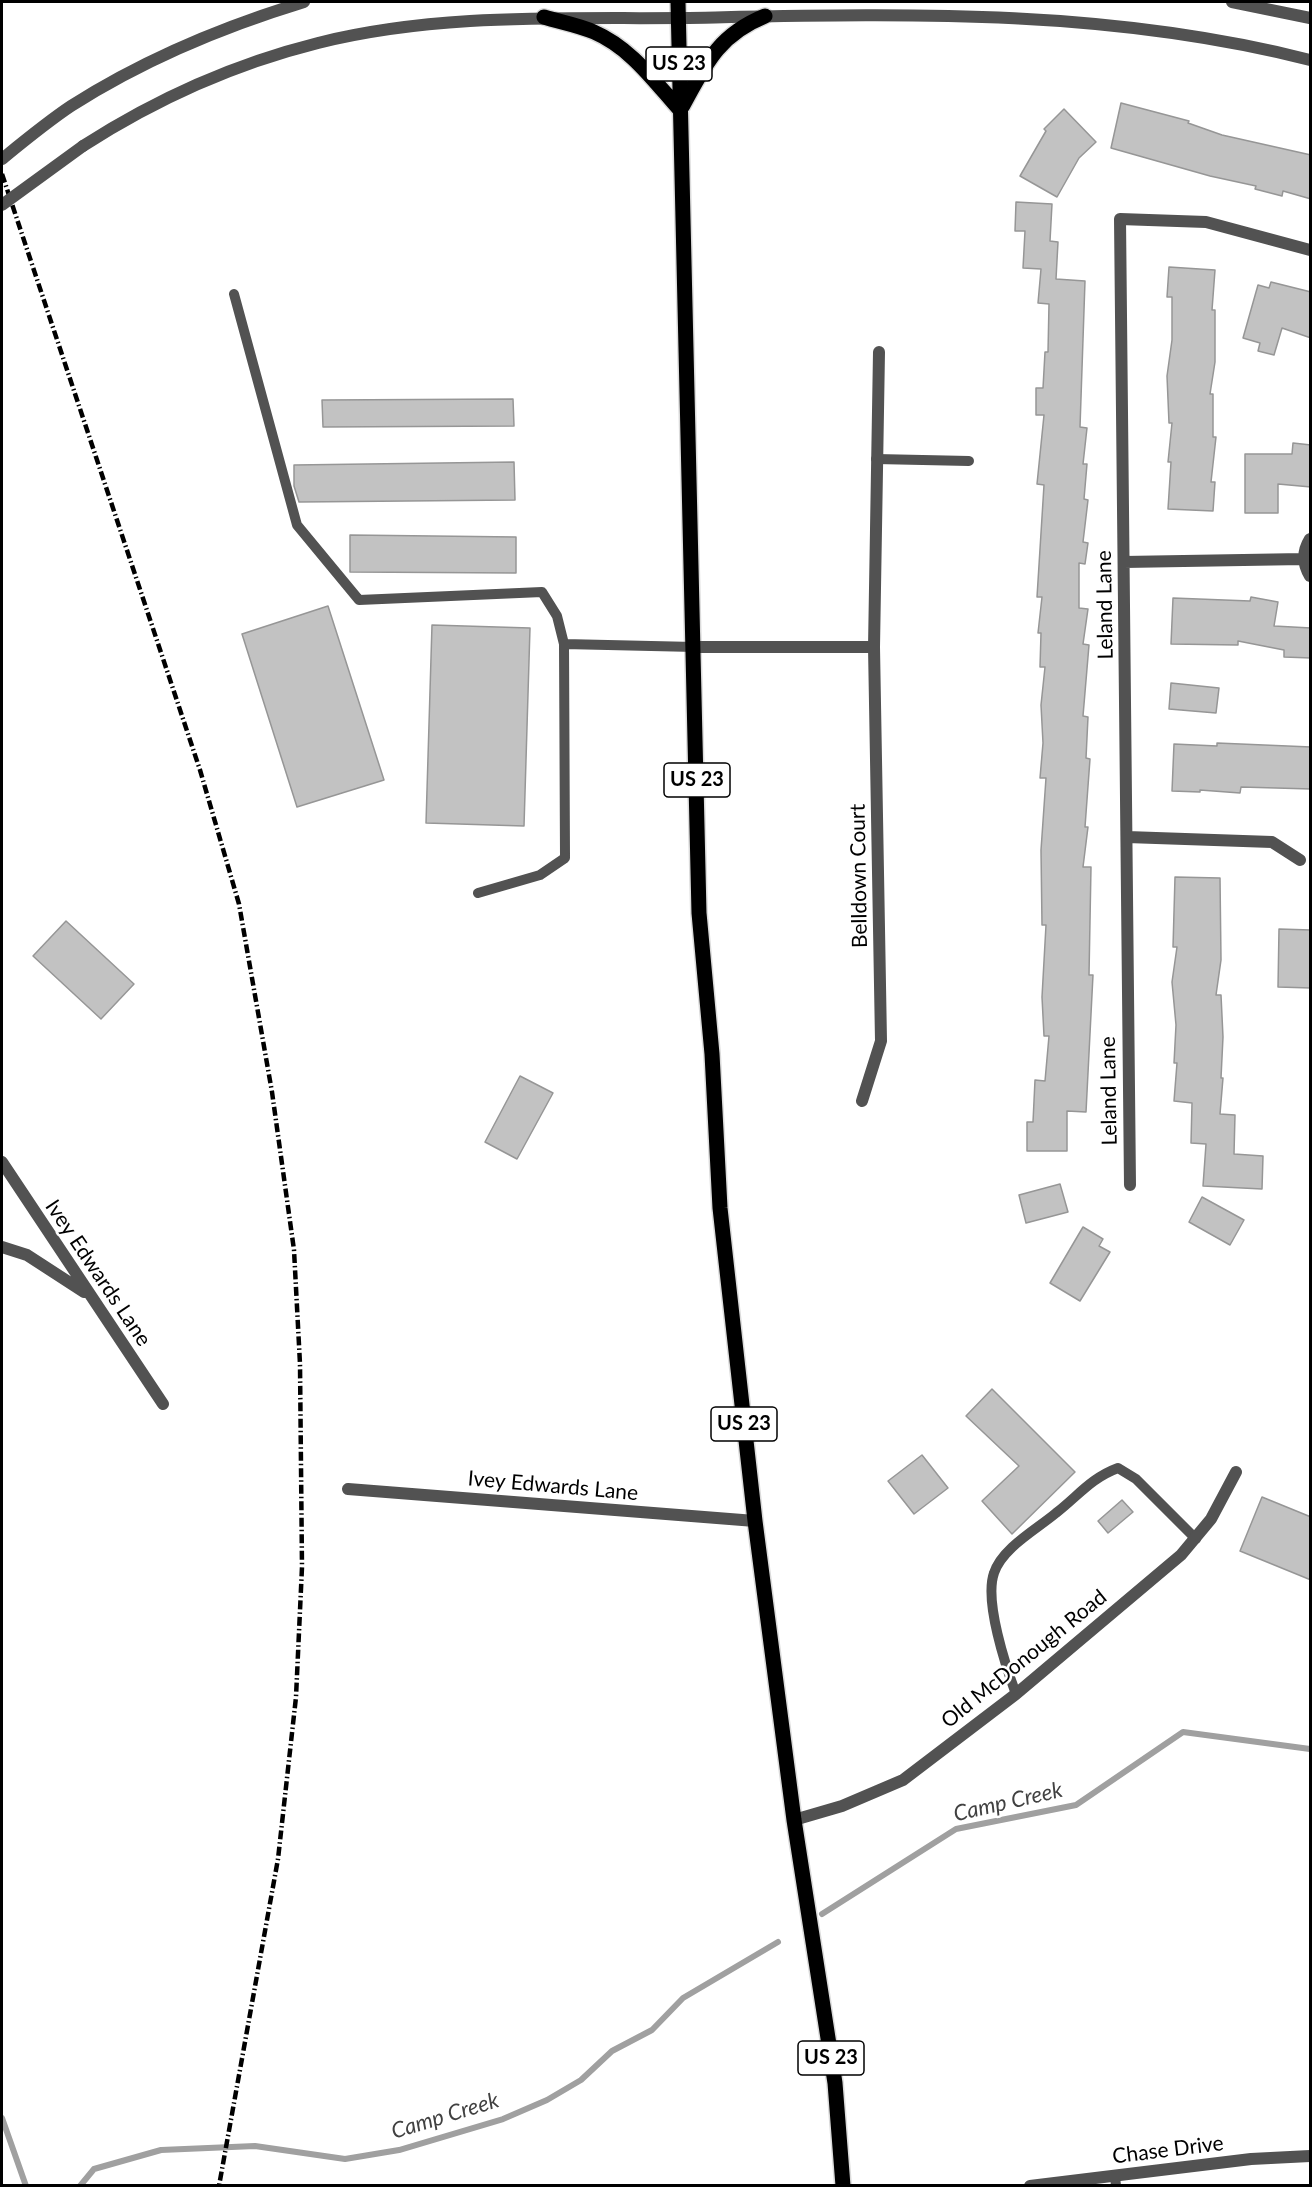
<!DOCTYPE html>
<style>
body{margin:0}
#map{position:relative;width:1312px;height:2187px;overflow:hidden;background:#fff;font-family:Lato,sans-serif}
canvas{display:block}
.frame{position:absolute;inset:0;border:3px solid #000;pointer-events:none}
</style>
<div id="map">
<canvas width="1312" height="2187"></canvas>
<div class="frame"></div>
</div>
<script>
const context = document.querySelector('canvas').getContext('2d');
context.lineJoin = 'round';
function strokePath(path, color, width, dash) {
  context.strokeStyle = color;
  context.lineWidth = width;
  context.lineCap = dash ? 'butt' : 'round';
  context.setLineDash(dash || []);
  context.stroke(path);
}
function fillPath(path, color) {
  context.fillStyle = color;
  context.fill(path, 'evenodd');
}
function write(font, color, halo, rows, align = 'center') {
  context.font = font + ' Lato,sans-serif';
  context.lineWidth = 5;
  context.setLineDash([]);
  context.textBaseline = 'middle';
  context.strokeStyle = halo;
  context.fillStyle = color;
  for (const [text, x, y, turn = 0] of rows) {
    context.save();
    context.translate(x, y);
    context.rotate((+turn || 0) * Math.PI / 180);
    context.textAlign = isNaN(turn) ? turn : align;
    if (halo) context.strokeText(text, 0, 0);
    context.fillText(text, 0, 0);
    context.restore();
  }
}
strokePath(new Path2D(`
 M822,1914L956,1829L1076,1805L1183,1732L1310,1749
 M2,2118L26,2186
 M80,2186L94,2169L161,2150L255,2146L345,2159L399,2150L503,2119L547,2100L581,2080L612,2051L652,2030L683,1998L778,1942`), '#a0a0a0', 6);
const building = new Path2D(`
 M1121,103L1189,121L1188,123L1222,135L1311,155V199L1283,191L1282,196L1255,189L1256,186L1210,176L1111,148Z
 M1064,109L1096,142L1079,158L1057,197L1020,176L1046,131L1044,129Z
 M1016,202L1052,204L1050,241L1058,242L1056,279L1085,281L1080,427L1087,428L1083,464H1087L1084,499L1088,500L1083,542L1088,543L1085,564L1079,563V608L1088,609L1083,644L1089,645L1083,716L1088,717L1086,758L1090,759L1085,827H1088L1083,867H1091L1089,975H1093L1086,1112L1067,1111V1151H1027V1122H1033L1035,1080L1045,1081L1049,1036H1044L1042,997L1046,925H1042L1041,850L1046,778H1040L1043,743L1041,705L1045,667H1040L1041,633H1038L1042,597H1037L1044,485L1037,484L1044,415H1036V388H1043L1045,352H1048L1049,304L1038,303L1041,269L1023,268L1025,231H1015Z
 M1169,267L1215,270L1212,310H1215V362L1210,394H1213V437H1216L1211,482H1215L1213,511L1168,509L1171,462H1168L1172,423H1169L1167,376L1172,340V297H1167Z
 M1271,282L1311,292V338L1282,328L1274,355L1258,351L1260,343L1243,338L1258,285L1269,288Z
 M513,399L514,426L323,427L322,400Z
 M1293,443L1311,445V487L1278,484V513H1245V454H1292Z
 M514,462L515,500L299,502L294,486V465Z
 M350,535L516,537V573L350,572Z
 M1251,597L1278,602L1274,626L1311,628V658L1284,657V650L1238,641V645L1171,644L1173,598L1250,601Z
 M328,606L384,780L297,807L242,634Z
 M432,625L530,628L524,826L426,823Z
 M1171,683L1219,688L1216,713L1169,709Z
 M1217,743L1311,747V789L1241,787L1240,793L1200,790V792L1172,791L1174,744L1217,746Z
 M1175,877L1220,878L1221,960L1216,995H1221L1223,1037L1221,1078H1223L1220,1114L1235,1115L1234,1154L1263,1156L1262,1189L1203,1186L1206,1144L1191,1143L1192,1103L1174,1101L1177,1063H1174L1176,1025L1172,982L1177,947H1173Z
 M66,921L134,984L101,1019L33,956Z
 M1279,929L1311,930V988L1278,987Z
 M520,1076L553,1093L517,1159L485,1142Z
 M1060,1184L1068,1212L1026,1223L1019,1195Z
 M1202,1197L1244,1220L1230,1245L1189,1222Z
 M1083,1227L1103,1239L1099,1246L1110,1252L1080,1301L1050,1283Z
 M992,1389L1075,1472L1012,1534L982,1501L1019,1466L966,1416Z
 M922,1455L948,1488L914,1514L888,1481Z
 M1262,1497L1311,1517V1580L1240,1551Z
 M1122,1500L1133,1512L1108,1533L1098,1521Z`);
fillPath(building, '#c2c2c2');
strokePath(building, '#969696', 1.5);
const primary = new Path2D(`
 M678,2L699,913L712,1054L720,1208L755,1521L794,1820L835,2083L843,2186
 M544,17C560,22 578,25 594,32C631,48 654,81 680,110
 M682,107C705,65 718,35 765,16`);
strokePath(primary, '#dbdbdb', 18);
strokePath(new Path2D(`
 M234,294L297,525L359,600L542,592L557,616L564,644L695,647
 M876,459L969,461
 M478,893L540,875L565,858L564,644
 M1016,1694C1006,1667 984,1601 994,1573C1002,1548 1037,1529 1056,1513C1078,1496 1091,1478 1118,1468L1136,1479L1196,1539
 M1115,2176L1116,2186`), '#525252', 10);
strokePath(new Path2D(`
 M1310,539C1302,552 1302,563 1310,576
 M1124,562L1303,559
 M695,647H874L879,352
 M1127,837L1272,842L1300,860
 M862,1101L881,1041L874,647
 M2,1162L163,1404
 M1130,1185L1120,219L1206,222L1310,250
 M2,1247L27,1255L84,1292
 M348,1489L755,1521
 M794,1820L842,1806L903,1780L1016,1694L1181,1555L1211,1519L1236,1472
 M1030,2186L1251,2159L1310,2156`), '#525252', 12);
strokePath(new Path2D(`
 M1232,2L1310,18
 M83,146C156,99 234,64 318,43C438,13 561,19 683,18C897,14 1101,7 1310,60
 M2,159C24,141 47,122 71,106C143,60 222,27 304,2`), '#525252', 12);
strokePath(primary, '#000', 15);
strokePath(new Path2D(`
 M2,174L200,770L239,904L272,1092L294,1250L300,1364L302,1567L296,1697L278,1859L219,2186`), '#000', 4.5, [9, 3, 1.5, 3]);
strokePath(new Path2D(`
 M2,205L83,146`), '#525252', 12);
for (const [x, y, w] of [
 [679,64,66],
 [697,780,66],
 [744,1424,66],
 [831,2058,66]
]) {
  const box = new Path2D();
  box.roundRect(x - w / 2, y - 17, w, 34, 4.5);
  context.fillStyle = '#fff';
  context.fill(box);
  strokePath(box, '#000', 1.5);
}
write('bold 20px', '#000', null, [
 ["US 23",679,64],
 ["US 23",697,780],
 ["US 23",744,1424],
 ["US 23",831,2058]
]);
write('21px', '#000', '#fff', [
 ["Leland Lane",1105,605,-91],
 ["Belldown Court",859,876,-91],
 ["Leland Lane",1109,1091,-91],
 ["Ivey Edwards Lane",98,1273,56],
 ["Ivey Edwards Lane",553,1486,5],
 ["Old McDonough Road",1024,1659,-39],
 ["Chase Drive",1168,2150,-7]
]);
write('italic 22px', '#414141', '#fff', [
 ["Camp Creek",1008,1802,-13],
 ["Camp Creek",445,2116,-17]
]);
</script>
